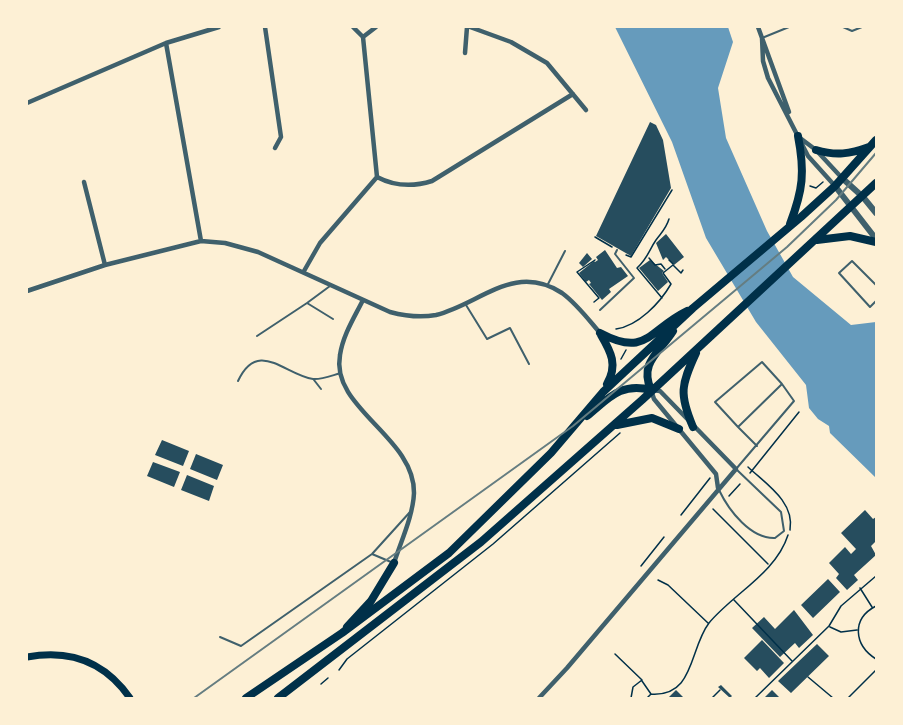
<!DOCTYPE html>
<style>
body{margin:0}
#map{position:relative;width:903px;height:725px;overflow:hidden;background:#fdf0d5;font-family:"Alegreya Sans",sans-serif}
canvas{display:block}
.frame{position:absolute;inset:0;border:28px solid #fdf0d5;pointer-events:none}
</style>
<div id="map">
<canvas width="903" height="725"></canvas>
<div class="frame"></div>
</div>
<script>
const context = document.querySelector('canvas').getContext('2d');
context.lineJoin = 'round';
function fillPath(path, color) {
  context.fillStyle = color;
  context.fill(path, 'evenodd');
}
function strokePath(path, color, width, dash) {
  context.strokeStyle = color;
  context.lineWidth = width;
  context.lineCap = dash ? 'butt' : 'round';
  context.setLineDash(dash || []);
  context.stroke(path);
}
fillPath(new Path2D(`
 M615,27H728L733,42L718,88L726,138L767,231L793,277L851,325L876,322V478L830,433L829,426L818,419L809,408L806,385L756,322L706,238L672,142Z`), '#669bbc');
fillPath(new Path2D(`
 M650,122L656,125L663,140L671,188L631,256L596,236Z
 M666,234L684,257L674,265L666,257L663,260L656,243Z
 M605,250L617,268L621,267L628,276L609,289L611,292L602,300L589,284L591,283L589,280L586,282L579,273L594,261L595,262L598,260L596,257Z
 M587,253L592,259L583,267L579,263Z
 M650,260L664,271L662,273L668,282L658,291L639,268Z
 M162,440L189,451L183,466L155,455Z
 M196,454L223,465L217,480L190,469Z
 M153,462L180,472L174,487L147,476Z
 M187,475L214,486L209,501L181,490Z
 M865,510L873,519L876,517V541L871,546L876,555L854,575L858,580L847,590L836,578L839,574L829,563L845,547L851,554L856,549L841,533Z
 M828,579L840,592L813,618L801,605Z
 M794,610L813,635L799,648L795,643L780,657L752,628L764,617L775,629Z
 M762,640L784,663L769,678L760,668L757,671L744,658Z
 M817,644L829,656L791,693L778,681Z
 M721,685L732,696L730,698L718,687Z
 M676,690L684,698H668Z
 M772,690L780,698H764Z`), '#264d5e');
strokePath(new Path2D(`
 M810,186L816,188L823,182
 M595,237L612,247
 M626,255L631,257L672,190
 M649,258L655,265L661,264L665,269
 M669,260L673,264
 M662,298L637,268C648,258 649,250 656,240C661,233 666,229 669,219
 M594,302L599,298L577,272L595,260
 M616,329C638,326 660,303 671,284L663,273L673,265L681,273L683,270
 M621,359L626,350
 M748,467C766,484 795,502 790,530
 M750,473L799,412
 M729,496L740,484
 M713,509L768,564
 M681,515L710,478
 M641,566L664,537
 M658,580L668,585L708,623
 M860,588L872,607
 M734,600L792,661
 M876,606C851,619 854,645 876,659
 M830,627L841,632L857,630
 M615,654L642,680L633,687L631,698
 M339,670L347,659L493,544L620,433
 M808,677L833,698
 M642,681L651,694
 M321,684L328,678
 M647,698L651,694C695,697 689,649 709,623C733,594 776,573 788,535
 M712,698L720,690
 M755,698L829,626L841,606L876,576
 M848,698L876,670`), '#003049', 1.5);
strokePath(new Path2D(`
 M843,27L852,31L862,27
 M762,38L789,27
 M876,285L852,261L839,273L870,307L876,301
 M330,286L307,303L333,319
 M547,286L565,251
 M466,305L487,339L510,328L529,364
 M600,310L634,278L615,254L617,250
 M257,336L307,303
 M314,380L321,389
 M238,381C258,338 285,375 313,379C321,380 333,375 341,373
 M738,427L715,402L762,362L782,384
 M719,490C729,511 751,539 775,538L784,531L781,512L736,469L794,401L782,384L738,427L757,446
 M372,554L391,562
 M220,637L241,646L372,554L410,512`), '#3f606c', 2);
strokePath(new Path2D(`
 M265,27L281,137L275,148
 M353,27L363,37L376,27
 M470,27L511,42L547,63L586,110
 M758,27L789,112
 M762,38L763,61L768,78L808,156L835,186
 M166,43L201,241
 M465,53L467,27
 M27,103L166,43L219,27
 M800,138L816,150L842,178
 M377,177C394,186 413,187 432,181L573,94
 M84,182L105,265
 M304,271L320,243L377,177L363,37
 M27,291L105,265L201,241L225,243L258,252L390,312C405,316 420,318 436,315C480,304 514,262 562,293C577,304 588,319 600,333
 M363,300C354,318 343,335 340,355C330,408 415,437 414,493C413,516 401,541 394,563
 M539,698L567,668L736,469L660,391L651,390L654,399L716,474L718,488`), '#3f606c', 4.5);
strokePath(new Path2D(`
 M842,178L863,197L876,213
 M835,186L876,239`), '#3f606c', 6);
strokePath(new Path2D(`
 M27,657C70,649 105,662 130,698`), '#003049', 7);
strokePath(new Path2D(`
 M816,150C836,156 850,154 869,147
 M790,224C803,190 805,172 798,136
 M817,240L850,236L876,242
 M600,333C647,358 648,330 687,311
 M601,335C611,352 618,365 607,384
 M651,390C639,363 659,353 673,331
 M587,416C609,398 621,382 651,390
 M617,425L652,418L679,429
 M693,427C679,394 681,385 696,353
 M347,627L371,601L394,563
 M246,698L342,633L449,553L551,453L603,392L693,308L801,217L835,186L876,140
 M278,698L481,542L642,400L876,183`), '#003049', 8);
strokePath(new Path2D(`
 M194,698L573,426L787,247L836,200L876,153`), '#657d81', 2);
</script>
